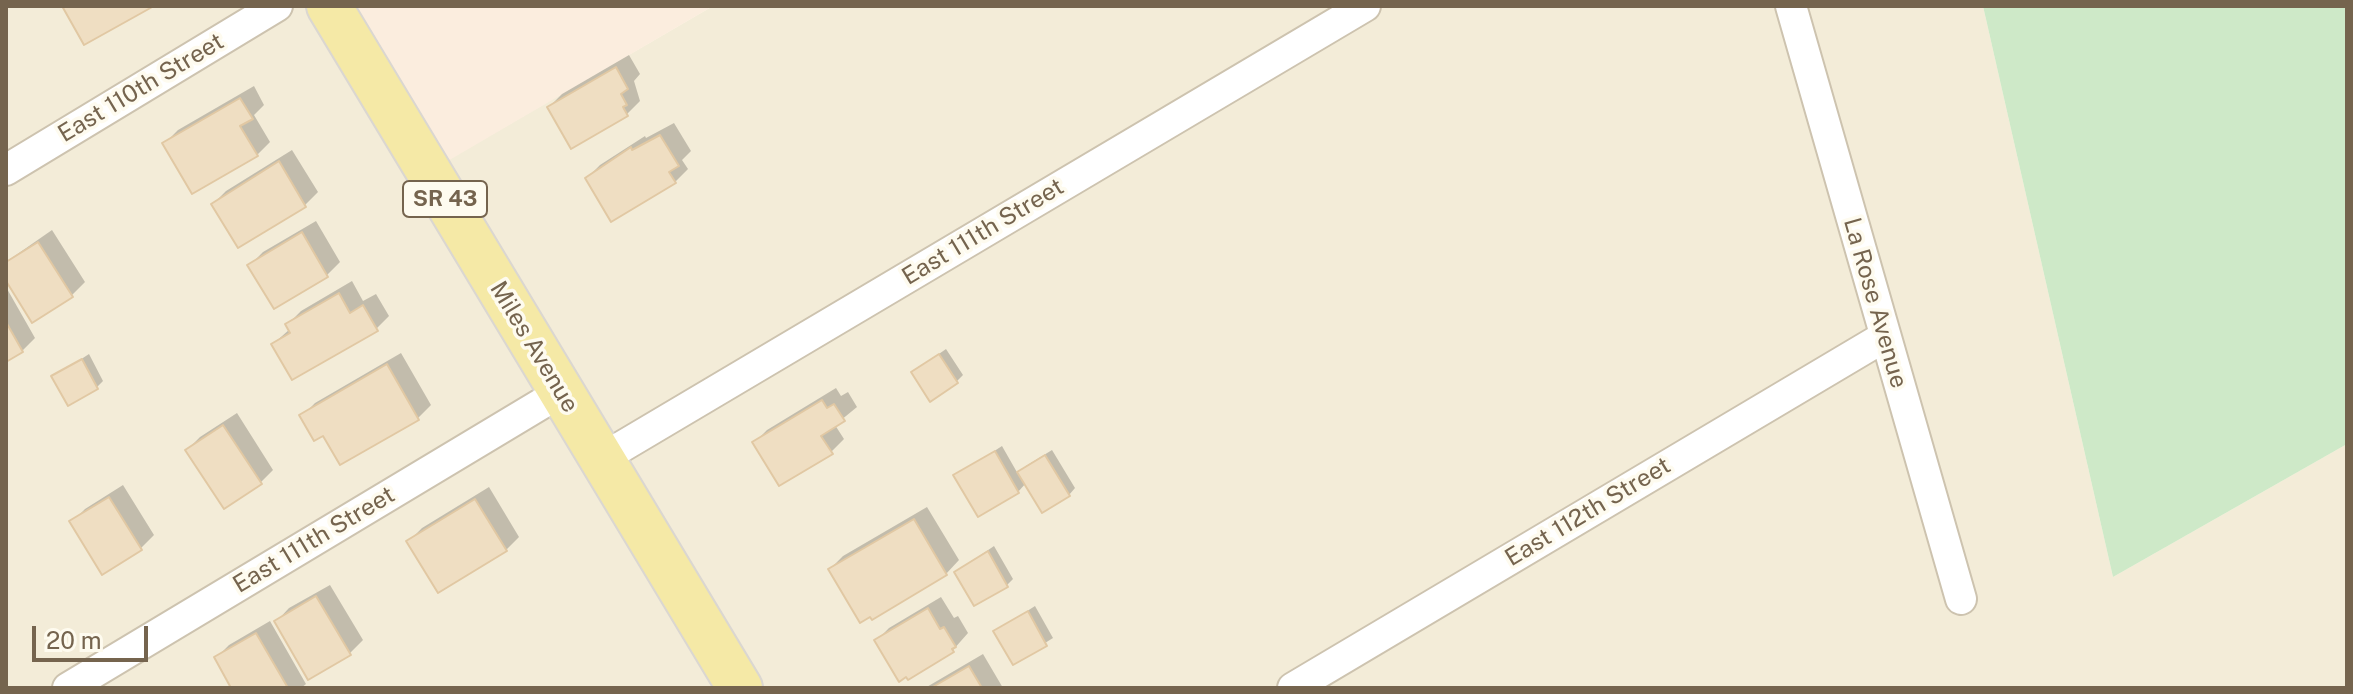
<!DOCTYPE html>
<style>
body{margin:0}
#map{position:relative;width:2353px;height:694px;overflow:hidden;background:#fbf8e9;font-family:"Public Sans",sans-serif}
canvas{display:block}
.frame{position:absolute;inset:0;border:8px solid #75644e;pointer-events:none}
.scale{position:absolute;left:32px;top:626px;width:116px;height:36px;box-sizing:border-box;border:4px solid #75644e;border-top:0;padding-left:10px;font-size:24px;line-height:28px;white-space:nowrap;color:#75644e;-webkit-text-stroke:6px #fefbef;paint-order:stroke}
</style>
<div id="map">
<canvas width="2353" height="694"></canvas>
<div class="frame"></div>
<div class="scale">20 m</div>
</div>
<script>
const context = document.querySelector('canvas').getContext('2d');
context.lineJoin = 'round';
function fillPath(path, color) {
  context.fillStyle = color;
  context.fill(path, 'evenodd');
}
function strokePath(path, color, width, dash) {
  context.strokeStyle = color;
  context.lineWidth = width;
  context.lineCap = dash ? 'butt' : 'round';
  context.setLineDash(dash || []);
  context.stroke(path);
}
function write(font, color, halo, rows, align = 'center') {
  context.font = font + ' "Public Sans",sans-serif';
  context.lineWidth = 7;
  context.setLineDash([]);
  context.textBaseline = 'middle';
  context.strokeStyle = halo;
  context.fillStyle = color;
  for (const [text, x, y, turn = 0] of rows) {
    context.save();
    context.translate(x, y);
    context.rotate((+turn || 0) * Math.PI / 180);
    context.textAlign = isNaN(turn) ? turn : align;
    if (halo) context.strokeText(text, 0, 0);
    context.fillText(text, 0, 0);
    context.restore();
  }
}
fillPath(new Path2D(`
 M6,6H329L429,171L713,6H1983L2113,577L2347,444V688H6Z`), '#f3ecd8');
fillPath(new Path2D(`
 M329,6H713L429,172Z`), '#fbedde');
fillPath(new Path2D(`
 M1983,6H2347V444L2113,577Z`), '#cee9c8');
fillPath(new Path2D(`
 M629,55L640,74L634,81L640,101L627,114L549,107L562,94Z
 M254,86L264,105L254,115L270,142L257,155L165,143L178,130Z
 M674,123L691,151L682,160L688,169L675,182L587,178L600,165L645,136L646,138Z
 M292,150L318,192L305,205L213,204L226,191Z
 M316,221L340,262L327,275L275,306L250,265L263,252Z
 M52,230L85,282L72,295L6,277V262Z
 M352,281L363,301L376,294L389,316L376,329L273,344L290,329L288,324L301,311Z
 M6,287L35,338L22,351L6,360Z
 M946,349L963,375L957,381L913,372Z
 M401,353L431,405L418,418L324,433L302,416L315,403Z
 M89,354L103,381L97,387L54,377Z
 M836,388L841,396L848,392L857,407L835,425L844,439L831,452L754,443L767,430Z
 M237,413L273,470L260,483L187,450L200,437Z
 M1002,446L1018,474L1026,466L1052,450L1075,488L1069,495L1026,483L1018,492L956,476Z
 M123,485L154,535L141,548L72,522L85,509Z
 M489,487L519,537L506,550L409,541L422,528Z
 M927,507L959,560L946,574L830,569L843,556Z
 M994,546L1013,579L1007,585L956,572Z
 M330,585L363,640L350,653L276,622L289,608Z
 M941,597L954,618L958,616L968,633L953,650L876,641L889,628Z
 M1035,606L1053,638L1013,663L996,631Z
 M270,621L306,684L301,688H234L216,658L229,645Z
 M983,654L1003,688H925Z`), '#0003');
const building = new Path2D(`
 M62,6H154L84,45Z
 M616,67L628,89L621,94L627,105L623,107L628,116L571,149L547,107Z
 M240,98L253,119L240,126L258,156L192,194L162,143Z
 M660,135L679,166L669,172L676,183L611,222L585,178L631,147L632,150Z
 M279,161L306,207L238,248L211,204Z
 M302,232L328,277L274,309L247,265Z
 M38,242L73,297L32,323L6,281V262Z
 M339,293L350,313L363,305L378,331L292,380L271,344L290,333L285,324Z
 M6,322L23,352L6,362Z
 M939,354L958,383L930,402L911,372Z
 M82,359L98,389L68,406L51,376Z
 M387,364L419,420L340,465L323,436L314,441L299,415Z
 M822,400L827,408L834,404L845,421L821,436L833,454L779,486L752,442Z
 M223,425L262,484L224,509L185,450Z
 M995,451L1019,493L978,517L953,475Z
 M1045,455L1070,496L1042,513L1017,472Z
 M109,497L142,550L102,575L69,521Z
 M475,499L507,551L438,593L406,541Z
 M914,519L947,575L872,620L870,617L860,623L828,569Z
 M988,551L1008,587L974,606L954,572Z
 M316,596L351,655L308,680L274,621Z
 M928,608L940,629L944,627L956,647L952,649L954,652L908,680L906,677L899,682L874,640Z
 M1028,611L1047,646L1013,665L993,631Z
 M256,633L288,688H231L214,657Z
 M969,666L982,688H931Z`);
fillPath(building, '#efdec2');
strokePath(building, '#e1c8a3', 2);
const minor = new Path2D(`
 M1791,6L1961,599
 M6,170L277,6
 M601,459L1365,6
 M68,688L561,392
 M1293,688L1884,337`);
const primary = new Path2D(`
 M329,6L740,688`);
strokePath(minor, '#cdc3af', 34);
strokePath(primary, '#dbd7d1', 48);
strokePath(minor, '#fff', 30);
strokePath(primary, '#f5e9a6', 44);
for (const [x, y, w] of [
 [445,199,84]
]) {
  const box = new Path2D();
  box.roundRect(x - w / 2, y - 18, w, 36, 6);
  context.fillStyle = '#fefbef';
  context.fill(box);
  strokePath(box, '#75644e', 2);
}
write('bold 22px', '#75644e', null, [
 ["SR 43",445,199]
]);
write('24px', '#75644e', '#fefbef', [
 ["East 110th Street",141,88,-31],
 ["East 111th Street",983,232,-31],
 ["La Rose Avenue",1875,303,74],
 ["Miles Avenue",534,347,59],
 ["East 112th Street",1588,512,-31],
 ["East 111th Street",314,540,-31]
]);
</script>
